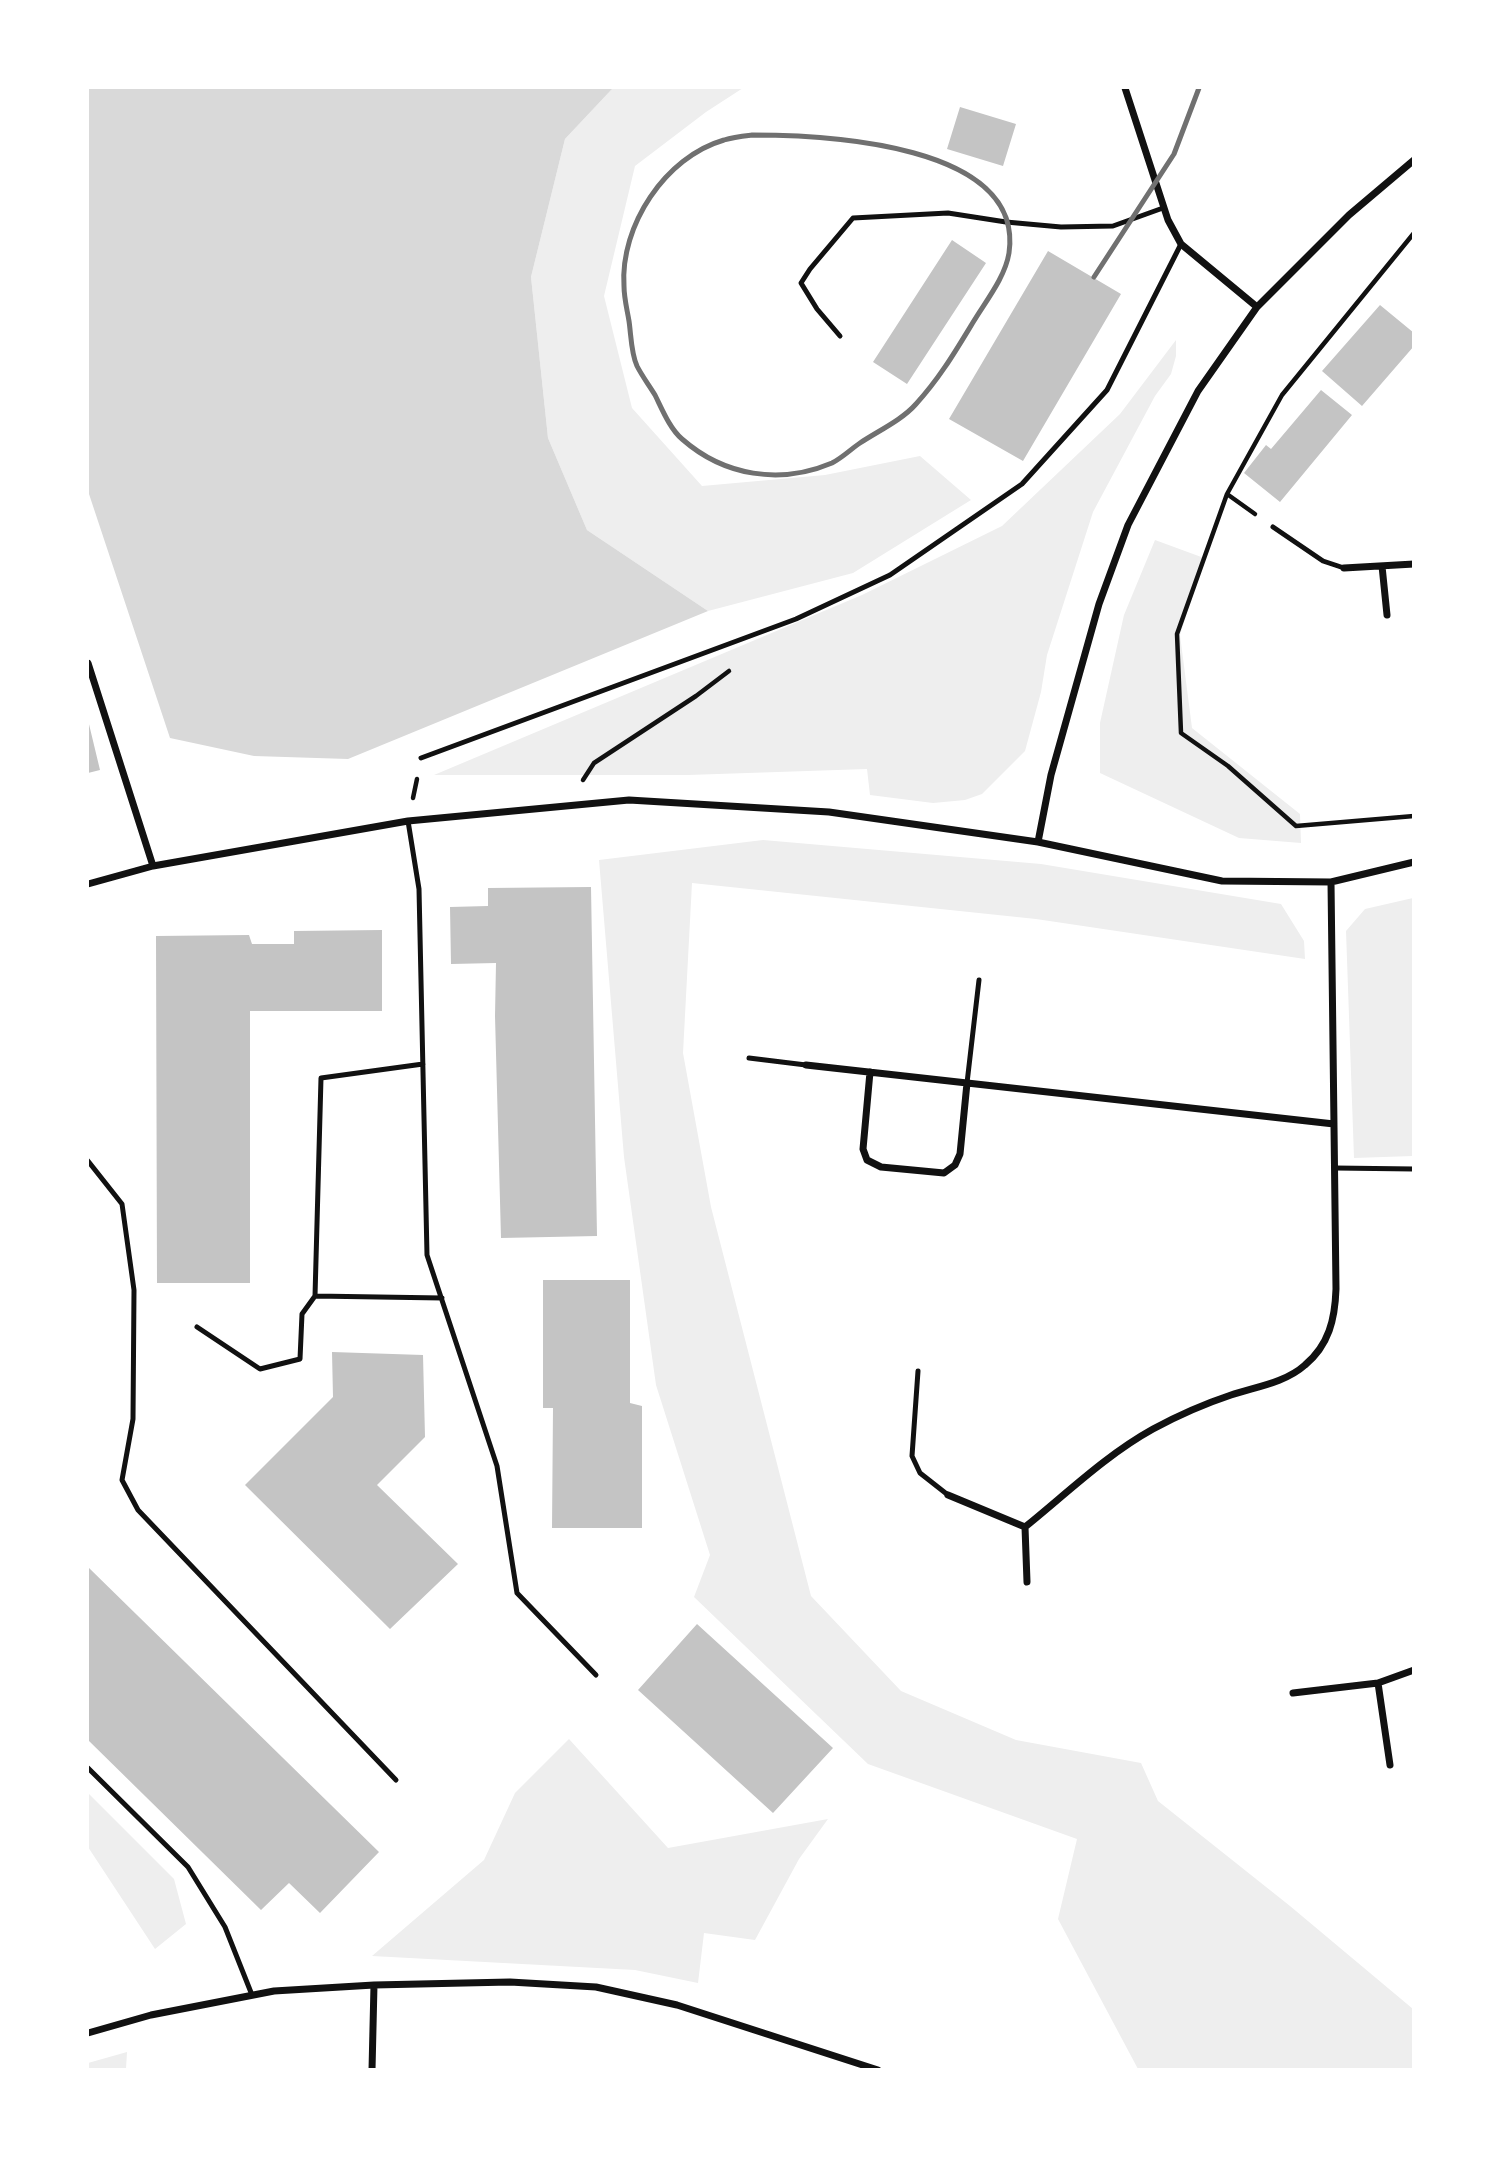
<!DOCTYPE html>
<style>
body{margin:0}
#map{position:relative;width:1501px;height:2157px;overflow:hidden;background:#fff;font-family:"Golos Text",sans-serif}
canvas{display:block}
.frame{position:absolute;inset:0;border:89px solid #fff;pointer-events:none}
</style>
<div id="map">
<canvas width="1501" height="2157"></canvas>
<div class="frame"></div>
</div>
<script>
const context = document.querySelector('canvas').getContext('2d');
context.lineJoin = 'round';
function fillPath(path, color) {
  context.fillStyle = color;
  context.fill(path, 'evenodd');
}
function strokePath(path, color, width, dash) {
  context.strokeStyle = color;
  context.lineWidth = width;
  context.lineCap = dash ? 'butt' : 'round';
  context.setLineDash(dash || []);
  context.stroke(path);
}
fillPath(new Path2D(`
 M613,88H743L706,112L635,166L604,296L632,408L702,486L825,475L920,456L971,500L853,573L708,611L587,530L548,438L531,277L565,139Z
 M1176,340V356L1171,374L1155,396L1093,512L1047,655L1041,692L1025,751L982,794L965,800L933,803L870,795L867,769L688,775H434L862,595L1002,526L1120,414Z
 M1155,540L1204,558L1180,635L1192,728L1300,814L1301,843L1239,838L1100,773V723L1124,615Z
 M763,840L1041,864L1281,904L1304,941L1305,959L1036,919L692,883L683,1053L711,1207L811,1596L901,1691L1016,1740L1141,1763L1158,1801L1290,1906L1413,2009V2069H1138L1058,1919L1077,1839L868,1764L694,1597L710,1555L656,1385L624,1157L599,860Z
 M1413,898V1156L1354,1158L1346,931L1365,909Z
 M569,1739L668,1848L828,1819L799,1859L755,1940L704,1933L698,1983L635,1970L372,1956L484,1860L515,1793Z
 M88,1793L174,1879L186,1924L155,1949L88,1847Z
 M127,2052L126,2069H88V2063Z`), '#eee');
fillPath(new Path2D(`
 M88,88H613L565,139L531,277L548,438L587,530L708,611L348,759L254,756L170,738L88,491Z`), '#d9d9d9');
fillPath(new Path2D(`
 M960,107L1016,124L1003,166L947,149Z
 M952,240L986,263L907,384L873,362Z
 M1048,251L1121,294L1023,461L949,419Z
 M1380,305L1414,333V346L1362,406L1322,371Z
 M1321,390L1352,415L1280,502L1244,473L1266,445L1271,449Z
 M88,720L100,770L88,773Z
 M591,887L597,1236L501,1238L495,1016L496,963L451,964L450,907L488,906V888Z
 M382,930V1011H250V1283H157L156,936L249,935L252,944H294V931Z
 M543,1280H630V1403L642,1406V1528H552L553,1408H543Z
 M332,1352L423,1355L425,1437L377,1485L458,1564L390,1629L245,1485L333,1397Z
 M88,1567L379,1852L320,1913L289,1883L261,1910L88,1740Z
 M697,1624L833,1748L773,1813L638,1690Z`), '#c4c4c4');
strokePath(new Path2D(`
 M1414,233L1282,395L1227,494L1177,634L1181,733L1228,766L1296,826L1414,816
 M1227,494L1255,514
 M583,780L594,763L696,696L729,671
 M413,798L417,779`), '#111', 4.5);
strokePath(new Path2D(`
 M840,336L817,309L801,283L810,269L853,218L948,213L1006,222L1061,227L1113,226L1163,208
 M1273,527L1323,561L1344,568
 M421,758L796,619L890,575L1022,484L1107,390L1181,244
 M408,821L419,889L427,1255L497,1466L517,1593L596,1675
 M749,1058L806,1065
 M423,1064L321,1078L315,1296L442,1298
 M967,1083L979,980
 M88,1161L122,1204L134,1290L133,1419L122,1480L138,1510L396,1780
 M1335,1168L1414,1169
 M197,1327L260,1369L300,1359L302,1314L315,1296
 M918,1371L912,1456L920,1473L948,1495
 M88,1768L188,1867L225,1927L252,1995`), '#111', 5);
strokePath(new Path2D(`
 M1125,88L1168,220L1181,244L1257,307
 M1382,566L1387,615
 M1344,568L1414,564
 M88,663L153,866
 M1038,842L1051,775L1099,604L1128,525L1198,391L1257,307L1349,215L1414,160
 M88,884L153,866L408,821L629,800L829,812L1038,842L1222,881L1331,882L1414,862
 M806,1065L1334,1124
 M870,1072L863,1149L867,1160L881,1167L944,1173L955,1165L960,1154L967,1083
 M948,1495L1025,1527L1027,1582
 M1025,1527C1066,1494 1106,1455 1153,1429C1177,1416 1204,1404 1231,1395C1255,1387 1285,1383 1305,1365C1329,1345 1335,1319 1336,1289L1331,882
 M1378,1683L1390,1765
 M1293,1693L1378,1683L1414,1670
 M88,2033L151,2015L274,1991L374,1985L510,1982L596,1987L677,2005L878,2070
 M372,2070L374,1985`), '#111', 7);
strokePath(new Path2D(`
 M752,135C823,135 1025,143 1009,253C1005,278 985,302 972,324C955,352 939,379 916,404C902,420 878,431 860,443C851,449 842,458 832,463C780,485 724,476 682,439C670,429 662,409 655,395C649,385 642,376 637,366C631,353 631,334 629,321C627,309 624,298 624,286C620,226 665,157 724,140C733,137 743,136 752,135Z
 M1094,277L1174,154L1199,88`), '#707070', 5);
</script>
